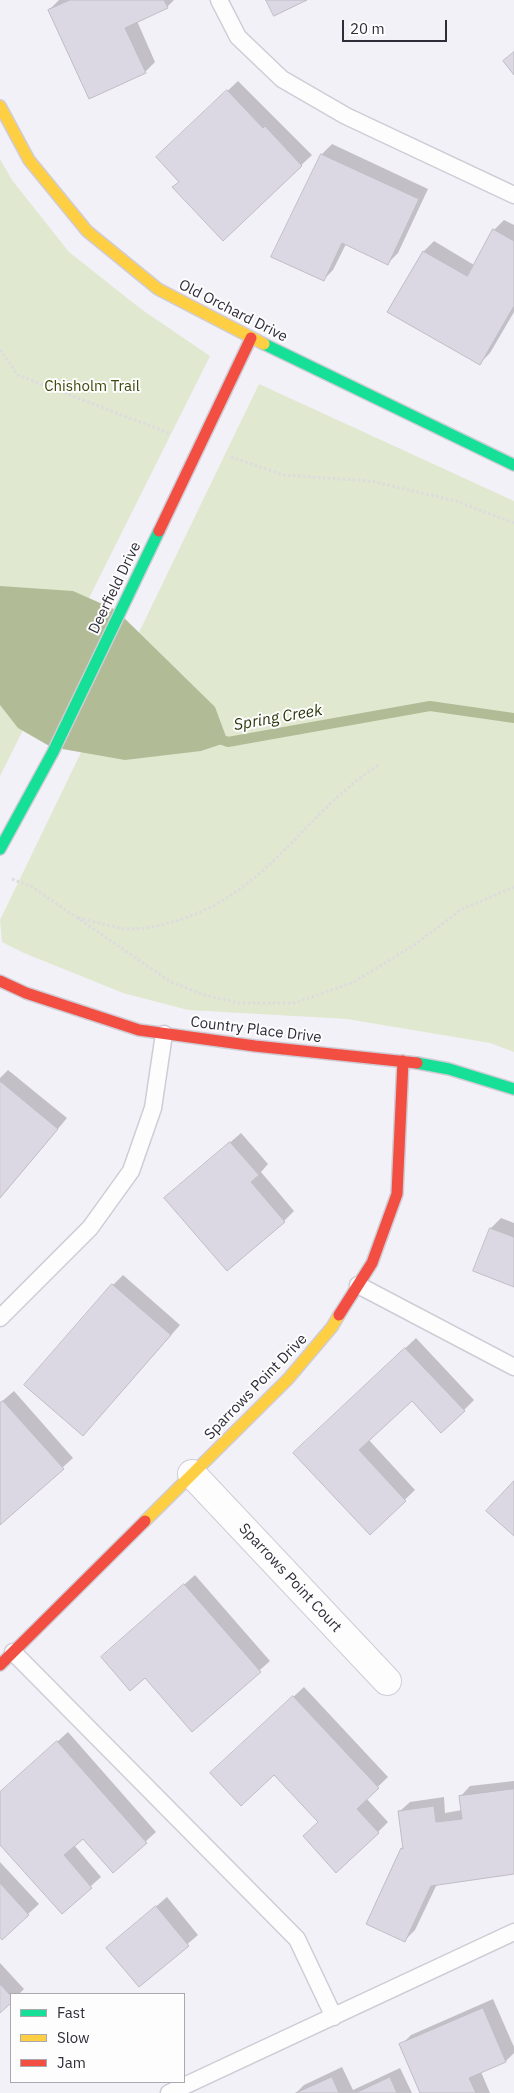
<!DOCTYPE html>
<style>
body{margin:0}
#map{position:relative;width:514px;height:2093px;overflow:hidden;background:#f3f1f8;font-family:"IBM Plex Sans",sans-serif}
canvas{display:block}
.legend{position:absolute;left:10px;top:1993px;width:175px;height:90px;box-sizing:border-box;background:#fdfdfd;border:1px solid #aba9ae;margin:0;padding:6px 9px;list-style:none;font-size:15px;color:#302c38}
.legend li{display:flex;align-items:center;gap:10px;height:25px}
.legend b{width:25px;border:1px solid #aba9ae}
.scale{position:absolute;left:342px;top:20px;width:105px;height:22px;box-sizing:border-box;border:2px solid #302c38;border-top:0;padding-left:6px;font-size:15px;line-height:18px;white-space:nowrap;color:#302c38;-webkit-text-stroke:4px #fdfdfd;paint-order:stroke}
</style>
<div id="map">
<canvas width="514" height="2093"></canvas>
<ul class="legend">
<li><b style="height:6px;background:#16e098"></b>Fast</li>
<li><b style="height:6px;background:#ffcf43"></b>Slow</li>
<li><b style="height:6px;background:#f24e42"></b>Jam</li>
</ul>
<div class="scale">20 m</div>
</div>
<script>
const context = document.querySelector('canvas').getContext('2d');
context.lineJoin = 'round';
function fillPath(path, color) {
  context.fillStyle = color;
  context.fill(path, 'evenodd');
}
function strokePath(path, color, width, dash) {
  context.strokeStyle = color;
  context.lineWidth = width;
  context.lineCap = dash ? 'butt' : 'round';
  context.setLineDash(dash || []);
  context.stroke(path);
}
function write(font, color, halo, rows, align = 'center') {
  context.font = font + ' "IBM Plex Sans",sans-serif';
  context.lineWidth = 4;
  context.setLineDash([]);
  context.textBaseline = 'middle';
  context.strokeStyle = halo;
  context.fillStyle = color;
  for (const [text, x, y, turn = 0] of rows) {
    context.save();
    context.translate(x, y);
    context.rotate((+turn || 0) * Math.PI / 180);
    context.textAlign = isNaN(turn) ? turn : align;
    if (halo) context.strokeText(text, 0, 0);
    context.fillText(text, 0, 0);
    context.restore();
  }
}
fillPath(new Path2D(`
 M0,159L12,180L69,252L141,309L210,356L0,776Z
 M259,384L514,501V1052L490,1043L347,1019L188,1010L123,993L24,953L2,942L0,920Z`), '#e0e8cf');
fillPath(new Path2D(`
 M0,586L73,591L116,610L215,707L228,742L201,751L125,760L51,747L18,728L0,705Z`), '#b1bc97');
fillPath(new Path2D(`
 M59,0H174L167,7L137,21L155,62L145,72L49,10Z
 M238,81L312,155L223,239L181,181L168,147Z
 M332,144L428,189L398,253L388,263L346,244L333,270L323,280L273,256L322,154Z
 M504,220L514,225V312L490,353L480,363L389,312L424,251L434,241L474,265L494,230Z
 M8,1070L67,1118L0,1198V1078Z
 M241,1133L268,1164L261,1172L294,1211L284,1221L166,1198Z
 M501,1218L514,1223V1285L491,1228Z
 M123,1275L180,1325L93,1424L113,1285Z
 M416,1338L474,1400L464,1410L412,1399L368,1439L415,1490L370,1533L305,1443Z
 M14,1391L73,1458L0,1524V1403Z
 M195,1575L270,1661L192,1730L145,1676L102,1657Z
 M304,1687L388,1777L366,1798L388,1822L378,1832L319,1822L274,1773L222,1763Z
 M68,1732L156,1832L113,1871L83,1837L74,1845L101,1877L62,1912L0,1843V1793Z
 M514,1781V1873L437,1884L415,1930L405,1940L402,1849L404,1847L399,1812L410,1802L444,1797L445,1813L462,1810L460,1797L470,1786Z
 M0,1862L39,1904L2,1938L0,1935Z
 M167,1897L198,1935L140,1985L108,1948Z
 M0,1963L24,1989L19,1994H11V2001L0,2012Z
 M493,1999L514,2047V2053L506,2061L481,2072L490,2093H422L401,2045L411,2035Z
 M342,2067L353,2090L400,2068L412,2093H296L304,2085Z`), '#0003');
strokePath(new Path2D(`
 M217,738L228,742L430,706L514,718`), '#b1bc97', 10);
const building = new Path2D(`
 M70,0H164L168,8L125,28L146,73L89,99L48,10Z
 M266,0H307L274,16Z
 M514,52V75L503,61Z
 M227,90L263,128L265,126L302,166L223,241L172,187L179,182L156,157Z
 M321,154L419,199L388,265L342,243L324,281L271,257Z
 M493,229L514,241V306L480,365L387,312L423,251L467,276Z
 M0,1081L58,1129L0,1198Z
 M230,1142L259,1175L251,1182L285,1222L227,1271L164,1198Z
 M490,1228L514,1237V1287L473,1271Z
 M112,1284L171,1335L83,1436L24,1385Z
 M405,1348L465,1411L441,1433L412,1401L359,1450L406,1501L370,1535L293,1453Z
 M3,1401L64,1469L0,1525V1403Z
 M514,1481V1536L486,1511Z
 M184,1584L261,1672L192,1732L145,1678L130,1691L101,1657Z
 M293,1696L379,1788L357,1809L379,1833L336,1873L303,1836L318,1822L274,1775L241,1806L210,1773Z
 M57,1741L147,1843L113,1873L83,1839L64,1855L92,1888L62,1914L0,1845V1792Z
 M514,1789V1874L431,1886L405,1942L366,1924L401,1848L403,1849L398,1811L434,1806L436,1822L462,1819L459,1796Z
 M0,1883L29,1915L2,1940L0,1937Z
 M156,1906L189,1946L139,1987L106,1948Z
 M0,1984L11,1996V2003L0,2013Z
 M483,2008L506,2062L469,2078L476,2093H420L399,2044Z
 M332,2077L339,2093H296Z
 M390,2077L397,2093H356Z`);
fillPath(building, '#dbd8e3');
strokePath(building, '#bfbcc5', 1);
const lane = new Path2D(`
 M219,0L238,37L282,79L346,116L514,195
 M358,1285L514,1367
 M0,1318L90,1228L131,1171L153,1108L164,1034
 M13,1652L297,1939L334,2017
 M169,2093L514,1932`);
const street = new Path2D(`
 M192,1474L387,1681`);
const fast = new Path2D(`
 M264,344L514,465
 M0,849L53,752L159,531
 M417,1063L449,1069L514,1089`);
const slow = new Path2D(`
 M0,106L29,160L87,231L158,289L264,344
 M145,1521L288,1379L332,1327L339,1315`);
const jam = new Path2D(`
 M159,531L251,338
 M0,981L26,993L139,1030L255,1046L417,1063
 M339,1315L372,1263L397,1194L403,1061
 M0,1665L145,1521`);
strokePath(lane, '#cfccd5', 19);
strokePath(street, '#cfccd5', 30);
strokePath(fast, '#cfccd5', 14);
strokePath(slow, '#cfccd5', 14);
strokePath(jam, '#cfccd5', 14);
strokePath(new Path2D(`
 M0,350L18,375L171,434
 M231,457L283,475L371,481L456,501L514,523
 M12,879L32,887L171,982L204,995L239,1003H295L354,982L414,945L462,909L514,887
 M78,918C94,921 113,928 130,929C150,929 167,924 185,918C270,889 308,809 380,764`), '#dcdcde', 3, [2.5, 2.5]);
strokePath(lane, '#fdfdfe', 16);
strokePath(street, '#fdfdfe', 28);
strokePath(fast, '#16e098', 11);
strokePath(slow, '#ffcf43', 11);
strokePath(jam, '#f24e42', 11);
write('15px', '#302c38', '#fdfdfd', [
 ["Old Orchard Drive",233,311,27],
 ["Deerfield Drive",115,588,-64],
 ["Country Place Drive",256,1030,7],
 ["Sparrows Point Drive",256,1387,-46],
 ["Sparrows Point Court",290,1578,47]
]);
write('15px', '#3b4806', '#fdfdfd', [
 ["Chisholm Trail",92,387]
]);
write('italic 16px', '#2c360b', '#fdfdfd', [
 ["Spring Creek",278,718,-10]
]);
</script>
